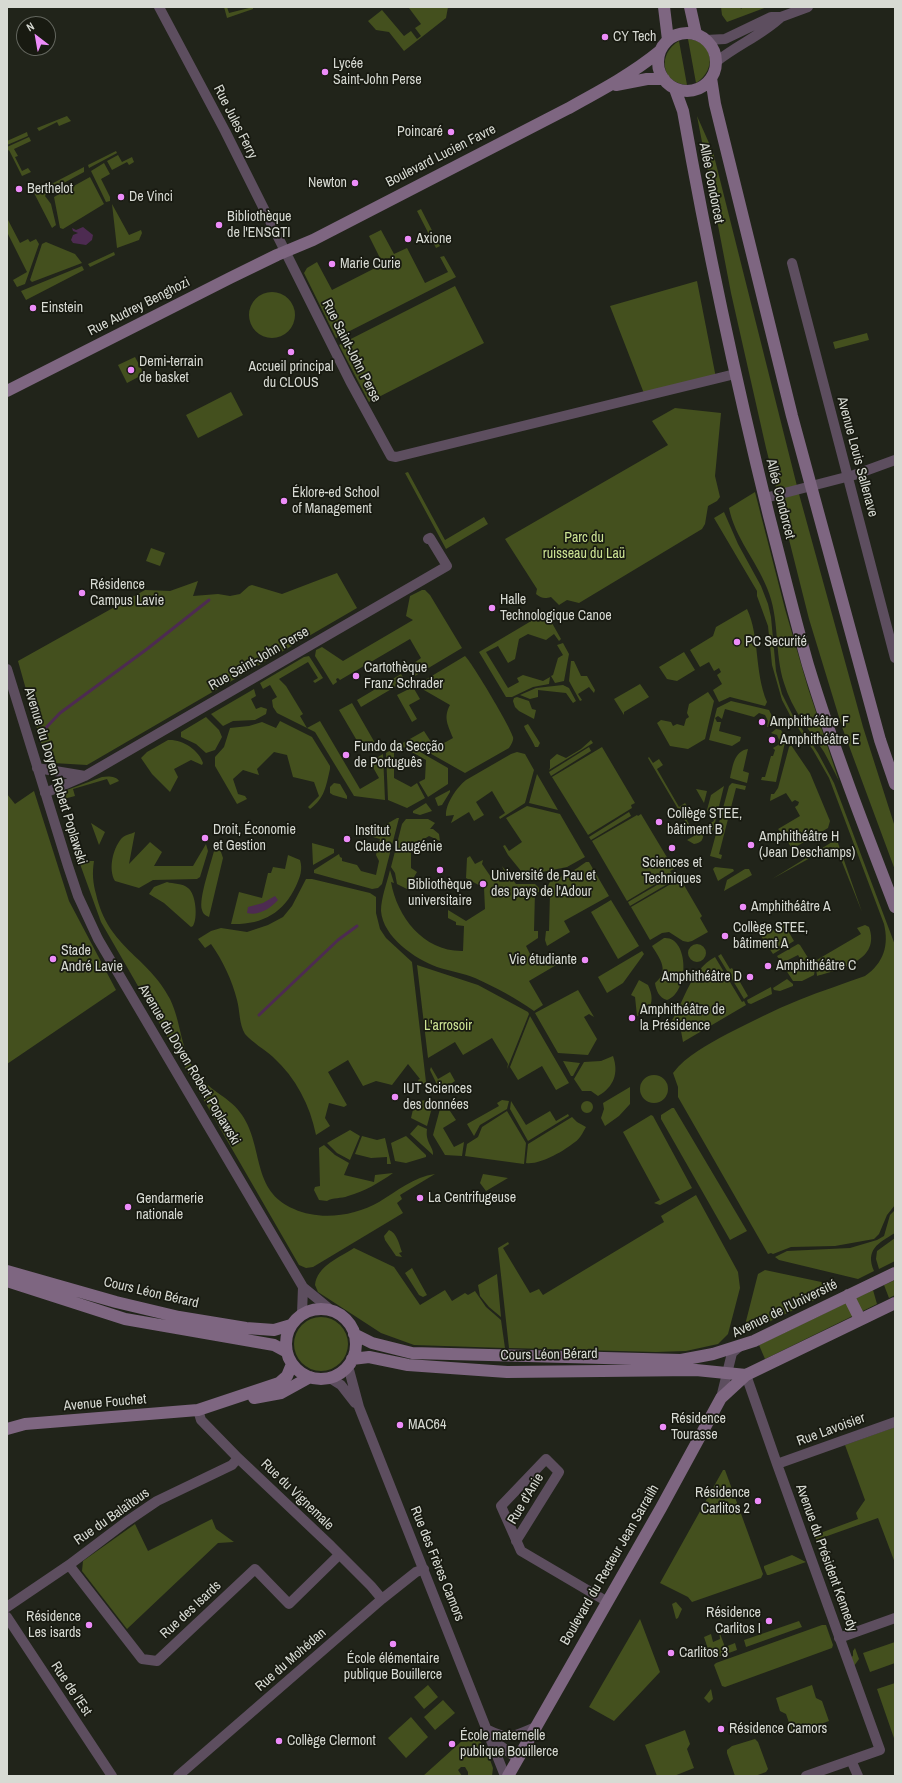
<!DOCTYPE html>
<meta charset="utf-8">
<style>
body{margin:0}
#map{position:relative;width:902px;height:1783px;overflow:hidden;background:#21241a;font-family:"Archivo Narrow",sans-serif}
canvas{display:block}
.frame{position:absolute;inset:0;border:8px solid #d7dad3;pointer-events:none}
.north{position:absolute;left:16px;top:16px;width:40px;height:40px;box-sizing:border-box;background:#181a11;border:1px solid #64675f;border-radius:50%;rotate:329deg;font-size:11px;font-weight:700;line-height:16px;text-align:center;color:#d7dad3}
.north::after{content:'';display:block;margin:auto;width:14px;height:18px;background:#ed8cf9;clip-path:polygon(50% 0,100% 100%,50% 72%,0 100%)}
</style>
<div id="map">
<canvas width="902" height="1783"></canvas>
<div class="frame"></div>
<div class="north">N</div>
</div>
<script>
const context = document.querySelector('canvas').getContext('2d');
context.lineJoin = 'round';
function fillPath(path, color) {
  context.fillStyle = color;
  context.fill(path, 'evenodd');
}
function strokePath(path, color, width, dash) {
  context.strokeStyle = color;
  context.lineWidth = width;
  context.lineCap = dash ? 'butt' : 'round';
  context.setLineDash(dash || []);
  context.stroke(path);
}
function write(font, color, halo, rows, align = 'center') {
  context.font = font + ' "Archivo Narrow",sans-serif';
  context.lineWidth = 3.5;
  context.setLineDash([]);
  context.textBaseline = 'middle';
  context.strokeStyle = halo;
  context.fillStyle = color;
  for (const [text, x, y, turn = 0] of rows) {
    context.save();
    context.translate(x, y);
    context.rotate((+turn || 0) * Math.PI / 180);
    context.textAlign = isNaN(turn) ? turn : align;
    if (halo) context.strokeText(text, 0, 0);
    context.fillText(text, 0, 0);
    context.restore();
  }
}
fillPath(new Path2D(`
 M224,7H227L229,13L253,7V9L227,18Z
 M448,7L446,18L404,51L389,32L376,30L368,21L382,10L404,36L411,31L417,39L421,36L415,28L421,24L409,8Z
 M721,7H740L741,9L743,7H767L727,22L722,15Z
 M688,39C714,41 717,70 696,83Z
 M679,41L687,85C661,83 657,54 679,41Z
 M67,116L71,121L59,126L57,122L39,131L37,128Z
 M697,116L713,152L799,494L863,727L895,827V870L842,727L809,619L766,448L731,293Z
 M27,132L28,136L7,145V141Z
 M29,137L31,141L14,149L18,156L15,157L22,171L28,168L31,172L22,176L9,150L7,151V147Z
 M116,151L117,153L89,168L88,165Z
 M118,155L122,162L132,157L134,162L129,165L127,162L112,170L107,161Z
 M104,163L110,174L101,179L110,197V201L106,202L91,171Z
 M84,167V172L47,192L45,196L51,204L56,225L52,228L34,193Z
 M90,177L104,204L63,229L60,228L54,197Z
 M112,204L129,235L141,230L142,233L139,240L117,248Z
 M421,209L440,246L436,248L417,211Z
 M7,218L20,243L28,239L30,242L36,239L39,244L25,284L17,287L13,280L27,272L7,232Z
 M381,230L394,254L407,248L425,283L448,272L440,257L444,256L456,277L336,338L304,273L307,268L317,262L332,290L383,264L369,236Z
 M46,242L75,254L82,263L32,282L30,280L42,244Z
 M114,252L115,255L90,267L88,264Z
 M82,266L84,270L26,300L21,291Z
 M697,281L716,378L645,396L610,306Z
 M455,286L484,343L369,402L339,345Z
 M249 315a23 23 0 1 1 46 0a23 23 0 1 1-46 0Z
 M867,333L869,340L835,349L833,342Z
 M135,357L144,374L127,383L118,365Z
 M231,392L243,415L198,438L186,415Z
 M675,408L721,413L715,476L720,497L717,501L708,506L705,524L702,529L579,603L567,600L559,605L551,597C544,599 541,598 536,594L537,589L505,539L668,445L652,421Z
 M408,472L445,540L484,517L488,524L446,549L405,473Z
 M755,492L785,609L808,688L839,781C834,771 829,761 824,752C809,729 792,710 784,683C774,652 780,618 767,588C756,560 735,538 729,508Z
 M724,512L738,544L761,586L768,604L771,617L776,671L782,694L792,714L818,753L834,783L895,945V1205L887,1215L879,1234L874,1239L835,1246L791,1247L773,1254L771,1253L768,1254L678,1097V1087L673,1073C687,1055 707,1045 727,1034C751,1022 774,1010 799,1000C821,991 843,984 865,976C884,963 889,945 884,924L829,778L813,750L792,719L782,700L772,665L768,626L757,596V591L714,518Z
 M151,548L165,553L160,566L146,561Z
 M337,573L357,608L87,765L53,763L43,750L18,661L145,590L170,591L198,581L193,596L218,594L230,596L240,594L249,586L252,585L282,594Z
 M422,590H425L430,595L462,648L415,676L410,666L421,658L410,639L340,680L338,678L336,679L337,682L333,685L315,656L316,650L322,647L343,661L413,620L406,616L410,596Z
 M747,609C760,637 754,671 767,702L765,706L730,697L719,702L713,690L722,684L717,675L721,672L719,668L714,671L709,662L700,667L690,650L713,636L716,627Z
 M543,614L548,616L561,639L559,641L554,634L546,640L528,634L519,639L515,659L508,663L498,646L486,652L508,688L519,682L517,678L523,675L543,681L550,677L549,684L533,687L512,697H506L479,652Z
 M563,643L569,654L564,681L555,683L551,676L553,675L558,658L563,655L557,645Z
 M684,652L695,670L677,681L667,679L659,667Z
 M309,656L323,678L315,683L313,681L318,678L308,662L279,679L286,686L303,714L300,716L307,728L320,721L360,789L379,778L370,762L383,754L385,800L354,796L315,732L277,713L273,707L272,700L277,697L270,685L263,689L260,683L304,657Z
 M465,656C471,661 511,728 513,737C514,740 511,745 509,748L465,773L410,742L407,743L408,745L448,768V784L428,797L419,782L425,779L426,760L403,747L401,744L424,731L435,748L453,738C448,725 443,718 450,705L424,690L420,683Z
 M571,661H574L581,676H587L595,690L594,693L589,687L578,694L582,700L580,701L569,681Z
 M401,674L405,681L361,707L357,700Z
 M640,684L649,697L624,712V715L614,699Z
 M563,685L569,688L576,701L573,703L566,693L538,690V697L530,699L520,695L536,688Z
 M413,687L420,699L409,705L417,719L412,722L397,695Z
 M254,689L256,696L251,699L256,709L261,707L267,709L266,714L255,720L233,721L223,726L211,714Z
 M708,692L714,701L705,739L688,749L670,746L657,723L661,720L671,722L673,726L677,724L684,726L686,719L689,717L687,713L689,704Z
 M517,697L529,701L532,709L536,710L534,719L519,711L515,707L513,701L514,698Z
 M731,701L769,710L775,722L771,726L767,727L768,721L765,715L759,713L754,717L725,709L722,719L718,716L715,718L717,722H721L719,731L741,737L740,741L732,746L709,740L717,708Z
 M352,703L375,743L363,751L339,710Z
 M206,717L219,730L222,737L215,750L206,753L196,744L181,737V732Z
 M280,721L312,737L330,766V769C326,786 325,798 310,809L308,807L319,796L314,782L293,777L287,755L274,752L257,769L259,775L243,770L233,779L238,794L245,796L247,799L237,804L215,766V757L224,747L230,728L249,726L262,722L276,728Z
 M528,724L540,743L538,747H535C533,741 525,730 524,726Z
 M776,729L781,730L786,738L776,782L761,780L762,777H765L771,756H773L775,750L773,748L778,745L779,740L777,735L771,733Z
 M168,740C182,739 199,750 203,763L202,765L191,760L174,769L178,777L170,792L152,774L141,758L147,752Z
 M591,740L593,743L549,770L550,768V760L557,754L566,758L581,749Z
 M791,745L810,773L830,821L828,828L792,849L788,842L783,841L785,833L781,832L778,829L800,816L795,807L798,805L799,802L795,800L792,802L786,793L770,801L771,794H774L778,788L789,747Z
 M589,747L591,751L551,776L549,772Z
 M602,747L635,803L631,805L632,808L588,835L552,777Z
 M393,749L394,752V778L411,787L417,783L425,798L407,808L388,800L386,753Z
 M748,749L743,771L749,773L747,783L730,778C733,766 734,751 748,749Z
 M517,752L525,754L534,770L525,803L500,819L499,817L505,813L492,791L476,802L484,815L474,821L469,812L451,823L454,815L446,816C445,804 457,787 466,780L511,754Z
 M649,757L653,763L659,759L663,765L657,769L679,807L685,803L689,809L683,813L695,835L703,832C704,840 701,843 694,844L687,840L694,836L648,758Z
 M537,774L558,810L529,803Z
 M102,777C108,776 116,776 119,781L110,785L107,779L73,789L75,796L60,800L61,794L67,790Z
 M334,783L340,784L347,796V799L333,795L330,793V787Z
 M732,783L746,786L745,790L736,788L719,854L722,855L721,859L710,856L729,786Z
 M724,786L713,831L708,824L714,821L707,810L711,795Z
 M696,789L707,791L704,803Z
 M450,790V792L442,805L438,806L435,798Z
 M34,791L69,901L116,990L7,1064V794L15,804Z
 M426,803L432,811L420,815L413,813V811Z
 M527,806L560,814L585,857L567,867L532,874L521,871L508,855L503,846L505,845L509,851L522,842L506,818Z
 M629,812L631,816L591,840L589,837Z
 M641,814L674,869L670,871L672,874L627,901L592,841L637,815L638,816Z
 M397,818H399L382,884L378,888L372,889L314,873V870L339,854L340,857L342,858V861L357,865L361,871L376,875L379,861L376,855L380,839L373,837L371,833Z
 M406,819H428L435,823L430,829H433L439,834L440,841L429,836L411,847V868L417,872L407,889L397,884L395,873L391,867L402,824Z
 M91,823L105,832L99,845Z
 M135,832L129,864L150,842L162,852L154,866H193L206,844L208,851L200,877L197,879L153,880L139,888L115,881C108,869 113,849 121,839C124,835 131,834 135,832Z
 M832,842L838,843L862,912L838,852L830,847L772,879Z
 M312,843L334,849V853L313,865Z
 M219,846L223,858L209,917C205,915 203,914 202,910C198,899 212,861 215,847Z
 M288,855L300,860C303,870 300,877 296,886C283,914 261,925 231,924L239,892L262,898L268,873H271L273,867L285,869Z
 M470,856L475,864L483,860L482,864L493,880L505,873L502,866L516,884H535L539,888V892H535L534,931H538V938L526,946L534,962L552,953L558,964L529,981L543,1005L534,1011C516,998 495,987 475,978C463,973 450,971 437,967C415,959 383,937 381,911C381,898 387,883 390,870L394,883L391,882C397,917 424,952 463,951L464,926L456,925V922L448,918V910L466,921L485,909L484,888L466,878L467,858Z
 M86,861H94C92,873 93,883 96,894C108,948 148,956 170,999C182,1024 180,1051 198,1075C210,1091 231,1098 242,1115C264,1147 251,1191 294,1209C320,1221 355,1216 379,1202C397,1191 414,1177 435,1174L400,1195L402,1199L397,1203L403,1213L313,1267L306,1268L299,1265L101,922L80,864Z
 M586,862H589L609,896L564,921L570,932L547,946L545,940L546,931H549L550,893L547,892C549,874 558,880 569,873C575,870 580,866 586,862Z
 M715,867L733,869L734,871L718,881L713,869Z
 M745,869H749L752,875L724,891L727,880Z
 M669,878L671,882L630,906L628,902Z
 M306,879H312L370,893L376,897V913L380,929L386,938L412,962L426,1082L420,1086L418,1080L420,1079L408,1064L392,1085L376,1081L363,1086L348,1060L328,1072L347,1105L344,1107L329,1103L325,1118L330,1126L316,1135C310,1105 296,1078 273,1057C264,1049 253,1043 245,1034C239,1024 240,1011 237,1000C232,980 223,961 211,944L205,948L198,939L211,931L221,928L247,932L268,925L283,917L292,906Z
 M681,880L702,916L700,918L708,932L692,941L688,942L683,941L669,932L662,933L650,940L631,907L676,881L677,882Z
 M167,882C173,884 183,883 188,888C196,894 198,918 193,926L191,927L164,903L149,894L154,887Z
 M611,900L639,946L618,959L591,912Z
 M784,924L794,941L773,954L759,933L770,926L774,931Z
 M865,925L869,927C881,960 841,969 817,976L815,961L861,934L857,928Z
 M664,938C689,936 690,992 667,1000C659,998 656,990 655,983C670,971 660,959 652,946Z
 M798,944L800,945L815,969L814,975L802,981H793L777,956ZM798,955L801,960L789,966L786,961Z
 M688 953a9 9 0 1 1 18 0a9 9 0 1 1-18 0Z
 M642,951L644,954L623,983L607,993L598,977Z
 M721,954L730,969L732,968L748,996L744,999L718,956Z
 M715,957L742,1002L744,1001L746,1005L683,1042L681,1031L674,1028L671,1022C686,998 690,971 715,957Z
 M417,965L478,985L528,1012L529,1014L507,1069L508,1064L492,1038L463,1055L455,1042L428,1058Z
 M787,979L793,984V986L780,991L774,990L773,988Z
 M639,980L648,985C652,994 654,1002 647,1011L637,1016L635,997L631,995Z
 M771,987L772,994L751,1004L748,1003L747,1000Z
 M578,990L594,1017L589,1014L584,1017L597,1039L588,1055L558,1053L535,1013Z
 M530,1016L569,1083L556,1090L542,1066L518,1080L510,1067Z
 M613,1056C619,1073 614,1087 598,1096L591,1091H582L574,1079L584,1062L601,1061Z
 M563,1061L580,1063L573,1076H571Z
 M431,1067L438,1079L450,1072L455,1081L440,1091L430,1070Z
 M640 1089a14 14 0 1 1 28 0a14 14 0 1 1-28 0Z
 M630,1087V1104L619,1116L605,1126L601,1118L604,1109L603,1103Z
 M434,1100L427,1126L411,1118L415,1101Z
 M502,1100L509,1101L507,1109L480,1125L474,1136L467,1124L499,1106L497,1103Z
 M581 1107a6 6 0 1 1 12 0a6 6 0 1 1-12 0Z
 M511,1101L526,1125L550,1111L556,1121L568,1114L569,1116L528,1141L510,1109Z
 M446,1105L456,1120L443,1128L454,1147L464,1142L462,1156L445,1155L433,1135L440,1109L442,1106Z
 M672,1108H674L747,1231L730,1240L661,1119V1115Z
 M507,1111L526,1143L524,1164L465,1156L467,1144L478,1137L482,1127Z
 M651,1115L653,1116L692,1188L660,1205L654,1203L660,1200L623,1132Z
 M572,1117L577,1122L586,1127C583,1132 580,1139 575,1142C564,1151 540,1165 526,1163L528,1144Z
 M418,1125L427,1129C425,1143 434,1147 433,1155L410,1134Z
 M350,1130L360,1136L350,1160L337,1153L327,1143Z
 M362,1136L377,1140L385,1138L391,1164H387V1157L371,1158L355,1154Z
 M406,1136L426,1155V1157L406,1163L395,1161L391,1143Z
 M324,1145L335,1155L349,1163L344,1175L374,1182L375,1175L393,1173C379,1183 365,1191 348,1196C341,1199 333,1197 327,1201L319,1200L314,1190L315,1187L320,1186L319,1148Z
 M483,1174L508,1178L486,1191L480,1183Z
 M696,1195L738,1272L740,1288L728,1334L718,1344L686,1351L656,1352L509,1348L498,1248L508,1242L509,1244L503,1248L530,1293L539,1289L543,1295L664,1222L661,1216Z
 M895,1210V1233C878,1243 865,1250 874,1271L858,1279L779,1260L775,1257L787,1251L850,1248L877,1240L884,1236L890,1215Z
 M389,1230C397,1233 399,1244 402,1252L399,1253L402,1257L396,1256L385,1240L384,1236Z
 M895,1238V1261L879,1269L876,1259L877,1251Z
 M354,1248L394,1267L420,1305L445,1290L452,1301L465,1293L468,1295L475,1291L486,1307L501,1320L505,1348L414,1345L381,1333L318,1292L315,1285C317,1266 340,1257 354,1248Z
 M412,1268L427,1295L423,1297L419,1295L405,1273Z
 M765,1270L826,1283L832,1288L831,1292L752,1330L744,1329L758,1274Z
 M497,1274L501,1317L489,1307L480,1296L478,1285Z
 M895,1280V1295L889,1298L884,1285Z
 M873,1290L877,1304L765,1359L759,1345Z
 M294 1344a27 27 0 1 1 54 0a27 27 0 1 1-54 0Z
 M895,1427V1563L878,1518L816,1540L815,1535L858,1519L856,1513L865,1500L845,1445Z
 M723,1470H725L763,1574L761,1578L692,1602L688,1597L660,1583Z
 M212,1519L216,1529L234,1542L218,1543L127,1629L82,1571L83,1561L135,1524L148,1551Z
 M792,1555L806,1562L769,1575H767L764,1568V1566Z
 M676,1602L682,1609L678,1618L676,1619L672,1604Z
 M640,1619L660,1672L614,1721L589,1707Z
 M799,1621L802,1627L746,1647L744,1640Z
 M822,1625H826L833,1645L832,1648L725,1687L722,1686L714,1665L716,1663Z
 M719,1631L725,1647L735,1643L737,1650L715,1658L710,1655L704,1637L711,1634L713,1642L720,1639Z
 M895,1642V1663L870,1672L863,1653Z
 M855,1648L859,1659L854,1666L851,1657L853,1656V1651Z
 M895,1683V1741L877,1689Z
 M428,1685L438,1697L424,1709L414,1697Z
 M812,1685L816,1698L822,1701L829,1721L793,1734L786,1714L780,1711L776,1698Z
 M711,1689L713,1699L709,1703L704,1698Z
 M443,1700L455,1713L435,1730L424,1717Z
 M411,1717L428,1737L406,1758L388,1738Z
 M685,1730L690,1744L687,1749L694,1768L674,1776H657L645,1745Z
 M473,1731L479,1737L486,1755L488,1754L493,1768L492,1776H468V1772L465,1767H461L458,1770L462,1776H423Z
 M755,1739L758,1742L768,1769L766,1772L755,1776H735L727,1753V1750L732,1746Z`), '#44501e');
fillPath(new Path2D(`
 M83,227L93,235L92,240L86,245L73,243L71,240L73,235L78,233L73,231L72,228L76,230Z
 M275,896L278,900C270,909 258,916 247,913L248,907L263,903Z`), '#4d2b51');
strokePath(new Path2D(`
 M40,734L60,713L147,649L209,600
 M259,1015L338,940L357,926`), '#4d2b51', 3);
strokePath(new Path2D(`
 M159,7L225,131L350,381L391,456L396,457L735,374
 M706,40L725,39L771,17H781L808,7
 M716,62C737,45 762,35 781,17
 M792,263L895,658
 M765,498L854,475L895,460
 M7,669L68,866L78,896L98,939L303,1287L331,1310
 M37,768L85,776
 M45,793L85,776L447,566L430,538L428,539
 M302,1314L303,1287
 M348,1366L359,1407L505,1776
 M746,1375L777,1464L880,1750L806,1776
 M330,1378L341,1385L355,1403
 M721,1398L732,1353L740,1346
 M198,1410L201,1420L238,1458L331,1546L371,1586L382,1599
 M777,1464L895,1422
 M516,1541L559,1472L546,1459L501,1506L521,1551L606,1601
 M69,1565L142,1659L157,1661L255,1569L289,1604L339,1555
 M7,1607L69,1565L126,1522L157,1501L232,1465L238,1458
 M7,1617L112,1776
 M839,1638L895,1618
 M488,1730C510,1741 514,1736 536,1727
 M493,1737L498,1744L518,1759
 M851,1760L858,1776
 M178,1776L382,1599L416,1572L424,1569`), '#5d4e5f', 10);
strokePath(new Path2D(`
 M664,7L668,40
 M690,7L696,34
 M658 62a29 29 0 1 1 58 0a29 29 0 1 1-58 0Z
 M711,78L715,104L792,416L880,740L895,784
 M616,85L647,79H664
 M675,89L683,111C707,247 736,382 769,516C782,566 794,616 808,665C833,747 864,827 895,907
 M7,391L230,278L277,255L313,240L567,109C600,91 632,74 660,51
 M7,1271L116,1302L179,1317L246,1328L274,1330L291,1325
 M7,1281L125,1319L274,1345L287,1352
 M848,1295L860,1319
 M286 1344a35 35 0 1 1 70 0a35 35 0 1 1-70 0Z
 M354,1334L372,1343L412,1353L681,1360L713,1354L754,1341L895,1273
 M352,1359L369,1357L408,1365L507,1372L696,1370L746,1375
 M254,1398L281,1393L310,1377
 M7,1429L25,1424L198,1410L279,1383L287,1376L292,1364
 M508,1776L661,1508L721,1398L746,1375L895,1303`), '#7e6681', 12);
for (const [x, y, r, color] of [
 [605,37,4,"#ed8cf9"],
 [325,72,4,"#ed8cf9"],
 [451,132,4,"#ed8cf9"],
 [355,183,4,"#ed8cf9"],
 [19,189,4,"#ed8cf9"],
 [121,197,4,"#ed8cf9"],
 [219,225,4,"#ed8cf9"],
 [408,239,4,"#ed8cf9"],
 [332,264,4,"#ed8cf9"],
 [33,308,4,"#ed8cf9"],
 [291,352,4,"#ed8cf9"],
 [131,370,4,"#ed8cf9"],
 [284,501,4,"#ed8cf9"],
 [82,593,4,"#ed8cf9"],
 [492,608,4,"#ed8cf9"],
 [737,642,4,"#ed8cf9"],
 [356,676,4,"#ed8cf9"],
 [762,722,4,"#ed8cf9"],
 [772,740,4,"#ed8cf9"],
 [346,755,4,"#ed8cf9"],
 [659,822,4,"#ed8cf9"],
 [205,838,4,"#ed8cf9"],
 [347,839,4,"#ed8cf9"],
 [751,845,4,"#ed8cf9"],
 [672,848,4,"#ed8cf9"],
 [440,870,4,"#ed8cf9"],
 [483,884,4,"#ed8cf9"],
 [743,907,4,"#ed8cf9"],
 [725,936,4,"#ed8cf9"],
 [53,959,4,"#ed8cf9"],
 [585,960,4,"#ed8cf9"],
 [768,966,4,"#ed8cf9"],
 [750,977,4,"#ed8cf9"],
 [632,1018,4,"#ed8cf9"],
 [395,1097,4,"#ed8cf9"],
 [420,1198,4,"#ed8cf9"],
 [128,1207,4,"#ed8cf9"],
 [400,1425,4,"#ed8cf9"],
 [663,1427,4,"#ed8cf9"],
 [758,1501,4,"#ed8cf9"],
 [769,1621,4,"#ed8cf9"],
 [89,1625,4,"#ed8cf9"],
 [393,1644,4,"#ed8cf9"],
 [671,1653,4,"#ed8cf9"],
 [721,1729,4,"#ed8cf9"],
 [279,1741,4,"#ed8cf9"],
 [452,1744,4,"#ed8cf9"]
]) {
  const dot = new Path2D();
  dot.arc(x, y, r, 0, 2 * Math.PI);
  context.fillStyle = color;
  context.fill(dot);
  strokePath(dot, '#181a11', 1.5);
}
write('14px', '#d7dad3', '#181a11', [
 ["CY Tech",613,37],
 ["Lycée",333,64],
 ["Saint-John Perse",333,80],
 ["Poincaré",443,132,"right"],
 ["Newton",347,183,"right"],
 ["Berthelot",27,189],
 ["De Vinci",129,197],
 ["Bibliothèque",227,217],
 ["de l'ENSGTI",227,233],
 ["Axione",416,239],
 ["Marie Curie",340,264],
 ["Einstein",41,308],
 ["Demi-terrain",139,362],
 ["de basket",139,378],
 ["Accueil principal",291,367,"center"],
 ["du CLOUS",291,383,"center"],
 ["Éklore-ed School",292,493],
 ["of Management",292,509],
 ["Résidence",90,585],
 ["Campus Lavie",90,601],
 ["Halle",500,600],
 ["Technologique Canoe",500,616],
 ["PC Securité",745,642],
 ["Cartothèque",364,668],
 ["Franz Schrader",364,684],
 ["Amphithéâtre F",770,722],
 ["Amphithéâtre E",780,740],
 ["Fundo da Secção",354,747],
 ["de Português",354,763],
 ["Collège STEE,",667,814],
 ["bâtiment B",667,830],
 ["Droit, Économie",213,830],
 ["et Gestion",213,846],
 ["Institut",355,831],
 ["Claude Laugénie",355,847],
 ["Amphithéâtre H",759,837],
 ["(Jean Deschamps)",759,853],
 ["Sciences et",672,863,"center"],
 ["Techniques",672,879,"center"],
 ["Université de Pau et",491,876],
 ["des pays de l'Adour",491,892],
 ["Bibliothèque",440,885,"center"],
 ["universitaire",440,901,"center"],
 ["Amphithéâtre A",751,907],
 ["Collège STEE,",733,928],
 ["bâtiment A",733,944],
 ["Stade",61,951],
 ["André Lavie",61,967],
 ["Vie étudiante",577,960,"right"],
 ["Amphithéâtre C",776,966],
 ["Amphithéâtre D",742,977,"right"],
 ["Amphithéâtre de",640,1010],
 ["la Présidence",640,1026],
 ["IUT Sciences",403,1089],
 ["des données",403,1105],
 ["La Centrifugeuse",428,1198],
 ["Gendarmerie",136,1199],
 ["nationale",136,1215],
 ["Résidence",671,1419],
 ["Tourasse",671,1435],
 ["MAC64",408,1425],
 ["Résidence",750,1493,"right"],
 ["Carlitos 2",750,1509,"right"],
 ["Résidence",761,1613,"right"],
 ["Carlitos I",761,1629,"right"],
 ["Résidence",81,1617,"right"],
 ["Les isards",81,1633,"right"],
 ["Carlitos 3",679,1653],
 ["École élémentaire",393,1659,"center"],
 ["publique Bouillerce",393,1675,"center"],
 ["Résidence Camors",729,1729],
 ["École maternelle",460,1736],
 ["publique Bouillerce",460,1752],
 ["Collège Clermont",287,1741]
], 'left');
write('14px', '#d7dad3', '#181a11', [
 ["Rue Jules Ferry",235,122,63],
 ["Boulevard Lucien Favre",441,156,-27],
 ["Allée Condorcet",711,183,79],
 ["Rue Audrey Benghozi",139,307,-27],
 ["Rue Saint-John Perse",351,351,63],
 ["Avenue Louis Sallenave",857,457,75],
 ["Allée Condorcet",780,499,76],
 ["Rue Saint-John Perse",259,659,-30],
 ["Avenue du Doyen Robert Poplawski",55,776,73],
 ["Avenue du Doyen Robert Poplawski",189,1065,59],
 ["Cours Léon Bérard",151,1293,13],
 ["Avenue de l'Université",785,1309,-26],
 ["Cours Léon Bérard",549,1355,-1],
 ["Avenue Fouchet",105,1403,-5],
 ["Rue Lavoisier",831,1430,-20],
 ["Rue du Vignemale",297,1495,44],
 ["Rue d'Anie",526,1499,-59],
 ["Rue du Balaïtous",112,1517,-35],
 ["Avenue du Président Kennedy",826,1558,70],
 ["Rue des Frères Camors",437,1564,68],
 ["Boulevard du Recteur Jean Sarrailh",610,1565,-60],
 ["Rue des Isards",191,1610,-43],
 ["Rue du Mohédan",291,1660,-41],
 ["Rue de l'Est",71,1689,56]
]);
write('14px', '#cce393', '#181a11', [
 ["Parc du",584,538],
 ["ruisseau du Laü",584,554],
 ["L'arrosoir",448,1026]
]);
</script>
